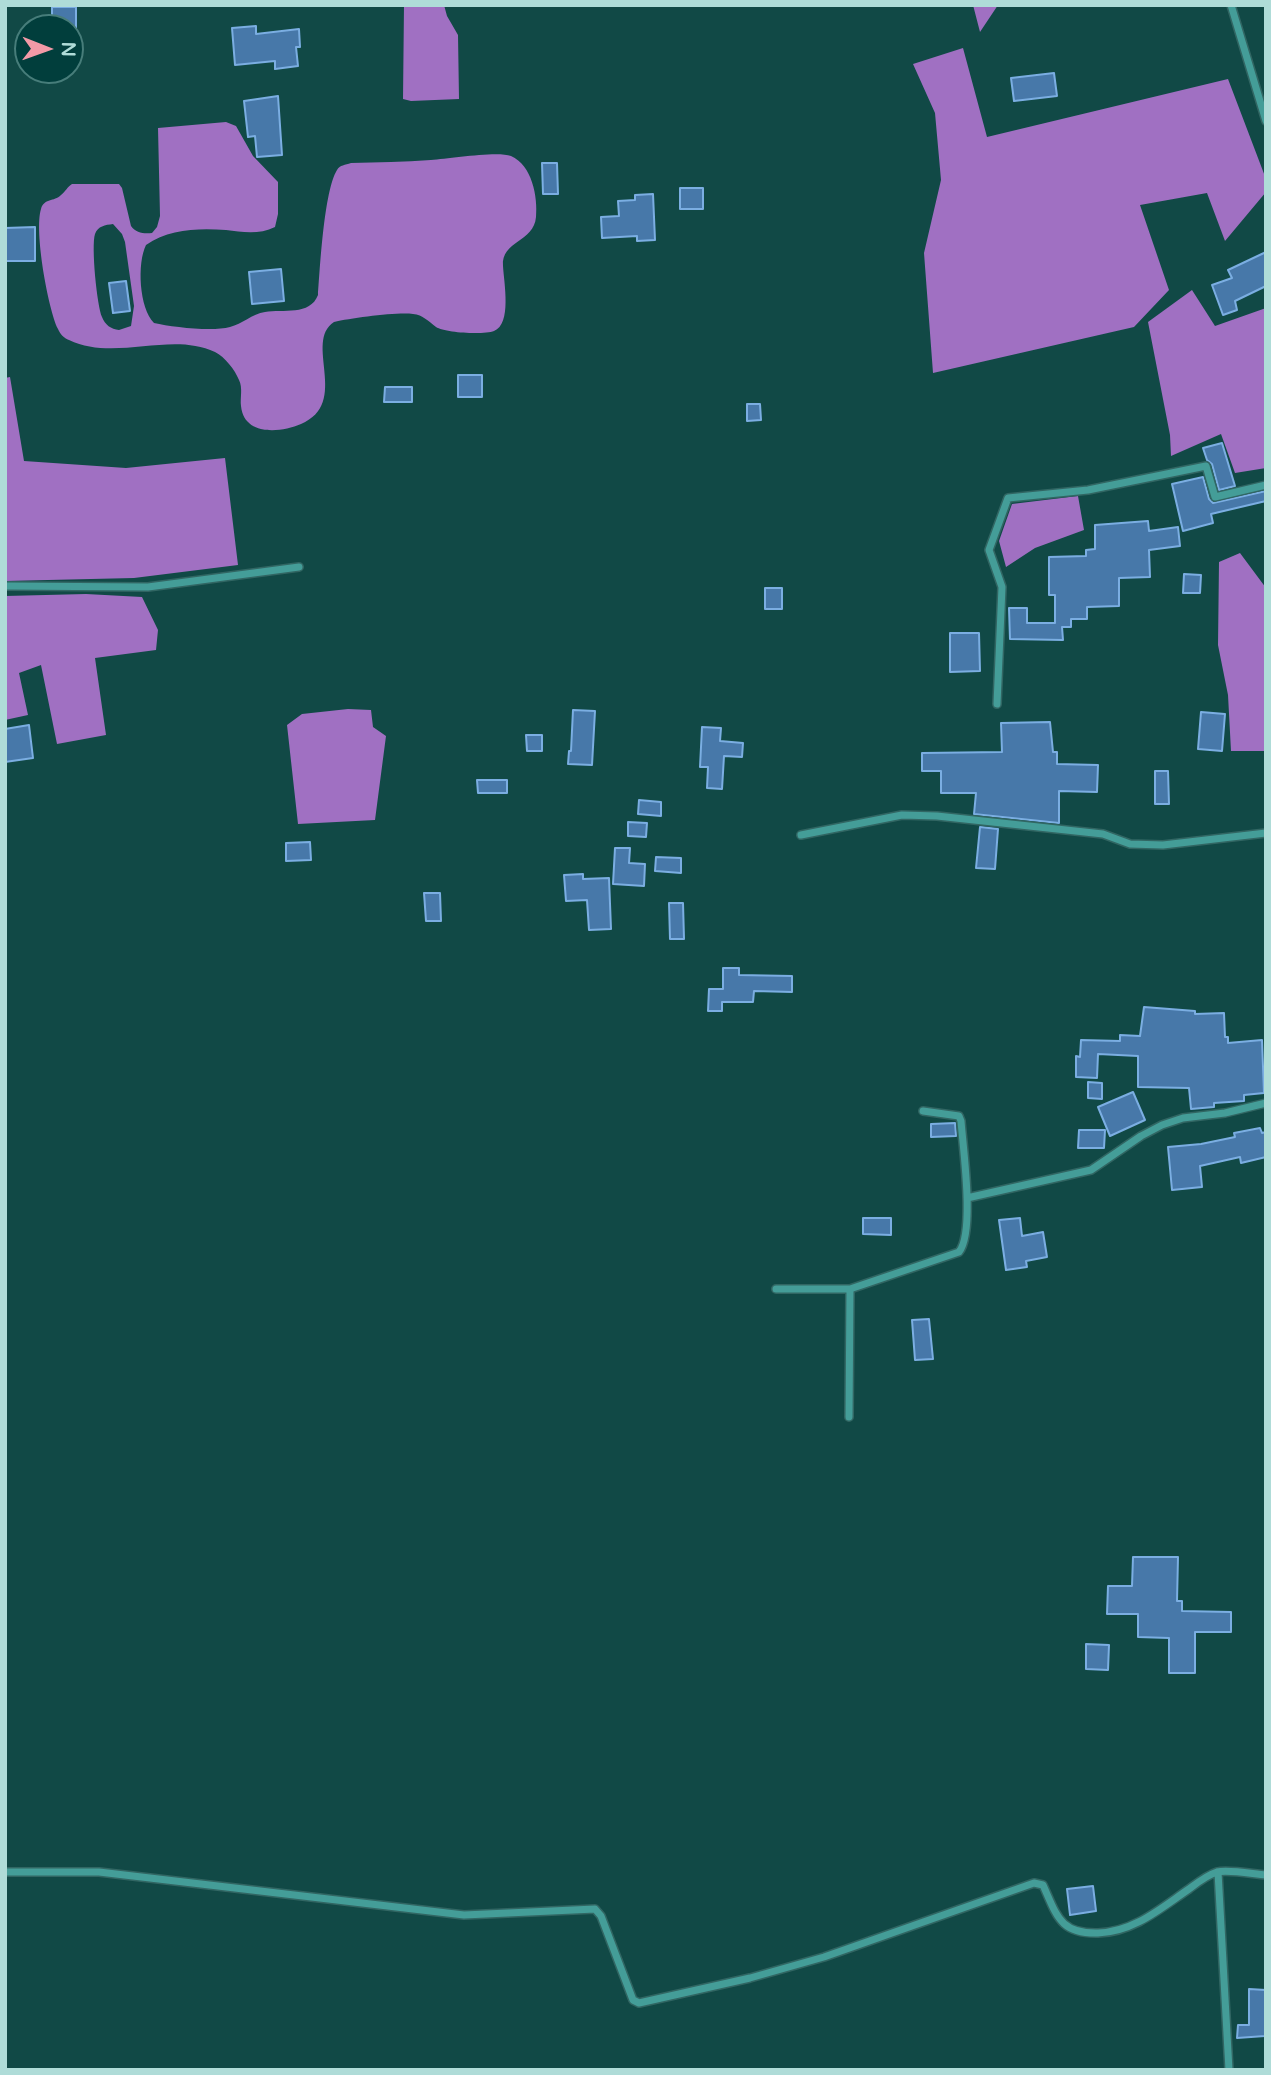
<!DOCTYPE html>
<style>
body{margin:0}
#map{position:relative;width:1271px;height:2075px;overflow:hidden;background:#114946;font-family:"Varela Round",sans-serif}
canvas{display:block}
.frame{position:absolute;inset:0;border:7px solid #afdcd8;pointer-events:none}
.north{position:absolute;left:14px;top:14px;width:70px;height:70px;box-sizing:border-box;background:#013e3c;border:2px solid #477d7a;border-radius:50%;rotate:91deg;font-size:19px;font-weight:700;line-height:28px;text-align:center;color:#afdcd8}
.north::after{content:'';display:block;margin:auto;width:24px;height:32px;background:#f39aa7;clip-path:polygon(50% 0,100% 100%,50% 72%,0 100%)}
</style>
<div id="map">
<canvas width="1271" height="2075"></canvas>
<div class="frame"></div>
<div class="north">N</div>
</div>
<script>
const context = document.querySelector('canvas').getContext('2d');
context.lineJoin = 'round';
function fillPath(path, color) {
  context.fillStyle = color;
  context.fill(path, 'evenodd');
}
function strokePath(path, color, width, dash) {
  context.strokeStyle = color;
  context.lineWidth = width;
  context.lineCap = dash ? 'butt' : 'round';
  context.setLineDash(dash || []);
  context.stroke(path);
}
fillPath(new Path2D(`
 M404,5H444L447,16L458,35L459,99L411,101L403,99Z
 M973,5H998L980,32Z
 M963,48L987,137L1228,79L1266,179V192L1225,241L1207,193L1140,205L1169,290L1134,327L933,373L924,253L941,180L935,113L913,64Z
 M226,122L236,126L253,156L278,182V214L275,227C259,235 242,232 226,230C198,228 169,229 146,245C137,263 139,308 154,323C172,327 212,332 230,327C242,324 252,314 265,312C283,309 310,316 318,295C320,268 324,191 337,170C340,165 345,165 351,163C378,162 404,162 431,160C449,159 496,151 511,156C532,165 538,197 536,217C534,242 501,241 503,266C504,283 512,324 494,331C484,335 445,333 436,327C428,321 423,315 413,314C396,312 352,318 334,322C303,342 351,403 301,424C280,433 244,436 241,406C240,398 243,388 239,380C235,370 225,357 215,352C170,331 115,362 69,340C64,338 60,334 58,329C48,308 34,231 41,209C44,198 54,202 61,195C66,191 67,187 72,184H119L122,188L131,226C136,233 144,234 152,233L157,227L160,216L158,128ZM113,224L122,234L125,242L134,306L131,326L119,330C111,329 105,325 102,317C97,306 91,246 95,234C98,226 105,225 113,224Z
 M1192,290L1215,326L1266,308V468L1235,473L1221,434L1171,456L1170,435L1148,322Z
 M10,377L24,461L126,468L225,458L238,565L134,578L5,581V378Z
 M1078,496L1084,530L1035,548L1006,567L999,541L1012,504Z
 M1240,553L1266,588V751H1231L1228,695L1218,645L1219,562Z
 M86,594L142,597L158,630L156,650L95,658L106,735L57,744L41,665L19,673L28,715L5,720V596Z
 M348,709L371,710L373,727L386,736L375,820L298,824L287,725L302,714Z`), '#a070c2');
const building = new Path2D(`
 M52,7H76V28H52Z
 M256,26V34L299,29L300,47H296L298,66L275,69V61L235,65L232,28Z
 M1054,73L1057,96L1014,101L1011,78Z
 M278,96L282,155L257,157L255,136L248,137L244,101Z
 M542,163H557L558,194H543Z
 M680,188H703V209H680Z
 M653,194L655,240L637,241V236L602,238L601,217L619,216L618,201L635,200V195Z
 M35,227V261H5V228Z
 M1266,252V286L1235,301L1237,310L1223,315L1212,285L1232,278L1228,270Z
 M281,269L284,301L252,304L249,272Z
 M126,281L130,311L113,313L109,283Z
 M458,375H482V397H458Z
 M385,387H412V402H384Z
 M747,404H760L761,420L747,421Z
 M1222,443L1235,486L1219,490L1212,464L1207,460L1203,448Z
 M1203,477L1209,499L1213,503L1266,491V501L1211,514L1213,523L1183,531L1172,484Z
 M1148,521L1149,531L1178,527L1180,546L1149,550L1150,577L1119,578V606L1087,607V619H1071V627H1062L1063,640L1010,639L1009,608H1027V623H1055V595H1049V557L1086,556V550L1095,549V525Z
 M1184,574L1201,575L1200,593H1183Z
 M765,588H782V609H765Z
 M950,633H979L980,671L950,672Z
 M573,710L595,711L592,765L568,764L569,751H571Z
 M1201,712L1225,714L1222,751L1198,749Z
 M1050,722L1053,752H1057V764L1098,765L1097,792L1059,791V823L974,814L976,793H941V771H922V753L1002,752L1001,723Z
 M29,725L33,758L5,762V729Z
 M702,727L721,728L720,741L743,743L742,757L724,756L722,789L707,788L708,767H700Z
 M526,735H542V751H527Z
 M1155,771H1168L1169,804H1155Z
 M477,780H507V793H478Z
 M639,800L661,802V816L638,814Z
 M628,822L647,823L646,837L628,836Z
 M980,827L998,829L995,869L976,868Z
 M310,842L311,860L286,861V843Z
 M615,848H630L629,863L645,864L644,886L613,884Z
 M656,857L681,858V873L655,871Z
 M583,874V879L609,878L611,929L589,930L587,900L566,901L564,875Z
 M424,893H440L441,921H426Z
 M669,903H683L684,939H670Z
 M723,968H739V975L792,976V992L754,991L753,1002H722V1011H708L709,989H723Z
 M1144,1007L1195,1011V1014L1224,1013L1225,1037H1228V1043L1262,1040L1264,1093L1244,1095V1101L1214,1103V1107L1191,1109L1189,1088L1138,1087V1056L1098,1054L1097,1078L1076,1077V1056L1080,1057L1081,1040L1120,1041V1035L1140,1036Z
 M1088,1082L1102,1083V1099L1088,1098Z
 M1133,1092L1145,1120L1110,1136L1098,1107Z
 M955,1123L956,1136L931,1137V1124Z
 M1260,1128L1262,1133L1266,1132V1157L1241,1163L1240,1157L1200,1166L1202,1187L1172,1190L1168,1147L1201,1144L1235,1137L1234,1133Z
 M1079,1130H1105L1104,1148H1078Z
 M863,1218H891V1235L863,1234Z
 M1020,1218L1022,1236L1043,1232L1047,1257L1026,1261L1027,1267L1006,1270L999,1220Z
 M929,1319L933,1359L915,1360L912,1320Z
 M1133,1557H1178L1177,1601H1182V1611L1231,1612V1632H1195V1673H1169V1638L1138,1637V1614H1107L1108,1586H1132Z
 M1086,1644L1109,1645L1108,1670L1086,1669Z
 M1093,1886L1096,1911L1070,1915L1067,1889Z
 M1249,1989L1266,1990L1265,2036L1237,2038L1238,2025H1249Z`);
fillPath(building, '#4778a9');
strokePath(building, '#7baee2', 2);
const minor = new Path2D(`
 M1231,5L1266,121
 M5,586L148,587L299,567
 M997,704L1002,587L989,550L1008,498L1088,490L1206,466L1215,497L1266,485
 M801,835L902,815L937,816L1103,834L1130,844L1163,845L1266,833
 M967,1198L1091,1170L1141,1136L1162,1125L1183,1118L1225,1113L1266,1103
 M776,1289H850L959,1252C975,1232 963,1148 961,1121L959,1116L923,1111
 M849,1417L850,1289
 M5,1872H99L464,1915L595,1909L601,1916L633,2000L639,2003L750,1978L824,1957L1034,1883L1043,1885C1057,1916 1060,1934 1098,1933C1134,1932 1161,1908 1189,1889C1197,1883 1207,1875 1217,1872C1228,1869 1253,1874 1266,1875
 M1218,1872L1229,2070`);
strokePath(minor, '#316663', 10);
strokePath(minor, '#449d98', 7);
</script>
